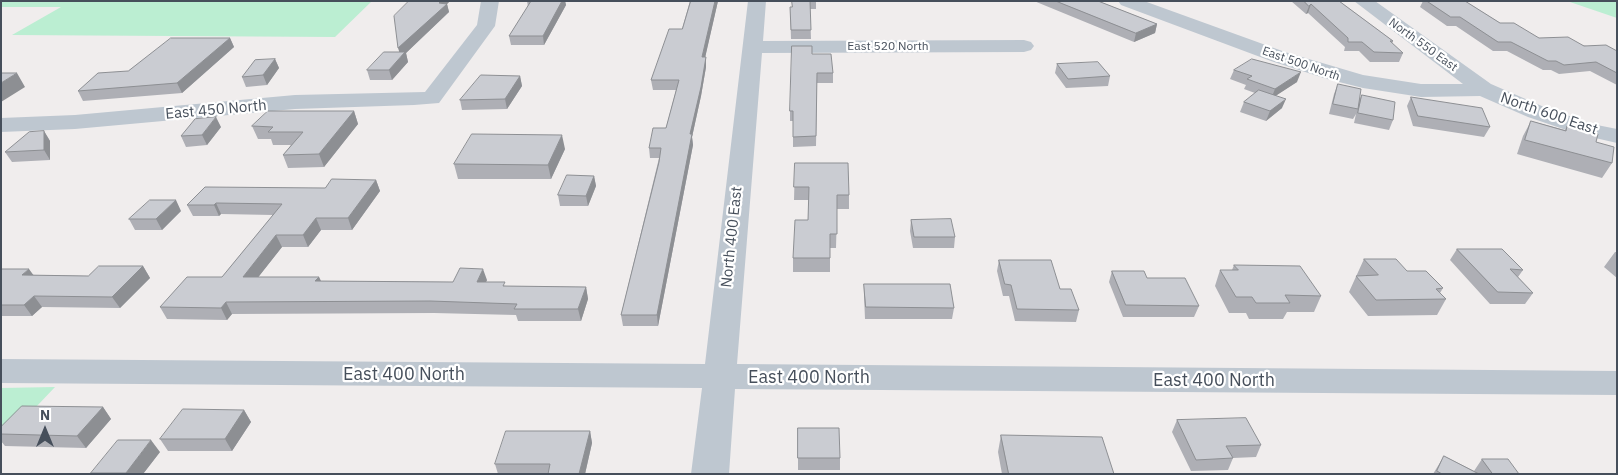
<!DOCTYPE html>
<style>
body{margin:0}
#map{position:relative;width:1618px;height:475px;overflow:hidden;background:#f0eded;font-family:"IBM Plex Sans",sans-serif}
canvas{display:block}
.frame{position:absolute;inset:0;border:2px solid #464f5b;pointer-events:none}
.north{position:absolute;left:20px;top:405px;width:50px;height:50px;-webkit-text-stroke:4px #fff;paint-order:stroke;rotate:0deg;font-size:14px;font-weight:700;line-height:20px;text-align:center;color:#464f5b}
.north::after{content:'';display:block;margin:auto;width:18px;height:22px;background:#464f5b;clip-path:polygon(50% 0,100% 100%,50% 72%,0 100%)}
</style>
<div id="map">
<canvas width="1618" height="475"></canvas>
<div class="frame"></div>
<div class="north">N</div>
</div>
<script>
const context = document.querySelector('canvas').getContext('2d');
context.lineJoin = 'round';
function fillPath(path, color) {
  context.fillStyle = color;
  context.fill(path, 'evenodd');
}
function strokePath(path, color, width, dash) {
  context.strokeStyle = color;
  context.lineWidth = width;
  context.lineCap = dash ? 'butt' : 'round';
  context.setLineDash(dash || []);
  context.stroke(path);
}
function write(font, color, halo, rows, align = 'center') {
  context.font = font + ' "IBM Plex Sans",sans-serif';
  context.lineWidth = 4.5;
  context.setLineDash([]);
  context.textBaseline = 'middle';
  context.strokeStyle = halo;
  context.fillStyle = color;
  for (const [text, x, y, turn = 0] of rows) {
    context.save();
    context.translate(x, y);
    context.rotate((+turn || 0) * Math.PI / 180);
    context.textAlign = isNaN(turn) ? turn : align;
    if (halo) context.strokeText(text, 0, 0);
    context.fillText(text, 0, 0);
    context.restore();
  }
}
fillPath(new Path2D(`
 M1,1H372L335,37L12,35L61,7H1Z
 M1567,1H1617V18Z
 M55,387L1,444V388Z`), '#bbeed2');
fillPath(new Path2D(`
 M481,1H499L495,26L439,103L414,105L295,109L75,129L1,132V118L75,115L295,95L425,92L477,25Z
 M748,1H766L763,41L1024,40L1031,42L1034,46L1031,50L1024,52L762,53L737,364L1617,371V395L735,389L729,474H691L702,388L1,383V359L705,364Z
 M1118,1H1144L1285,52L1363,75L1421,84H1463L1354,1H1375L1491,84L1544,107L1592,124L1617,129V143L1578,134L1528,117L1480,96L1421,97L1363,88L1327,79L1271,61L1121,5Z`), '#bec7d0');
fillPath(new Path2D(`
 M409,1H450L447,4L449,12L406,53L408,62L392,80H370L367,70L399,52Z
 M527,1H565L566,5L544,45H511L509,36L528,7Z
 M690,1H718L705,57H706V67L701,96L692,137L693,145L658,326H623L621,315L659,158H650L649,148L666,128L676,90H653L651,80L682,29Z
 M792,1H816V9H810L811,39H791L790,7H792Z
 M1034,1H1098L1157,24L1155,33L1134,42Z
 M1291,1H1339L1393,41L1392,44L1403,53L1399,62H1370L1359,51H1344L1345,47L1308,13L1306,14Z
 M1423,1H1465L1500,23L1539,38L1617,51V85L1590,71L1559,74L1551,70H1543L1507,51H1493L1456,26H1447L1420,7Z
 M230,38L234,47L182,93L83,101L78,91L128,71Z
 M812,54L833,73V83H817L816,146L793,147V121H790V111Z
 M275,59L279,68L267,85L246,87L242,77Z
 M1057,64L1110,76L1108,86L1066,88L1055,73Z
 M1234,70L1297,82L1276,95L1282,108L1266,121L1240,112L1244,102L1255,93L1244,89L1246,85L1230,79Z
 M520,76L522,86L507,109L462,110L460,100Z
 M1338,84L1359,100L1362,95L1393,120L1389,130L1354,123L1356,114L1353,119L1329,114L1334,94Z
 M1411,97L1490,127L1484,137L1413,126L1407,106Z
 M354,111L358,124L324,167L288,168L283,155L291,145H273L271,139H258L252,126Z
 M1531,121L1565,130L1567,126L1596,142L1612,163L1602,178L1517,154L1523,136Z
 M221,127L207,145L186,147L181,136Z
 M44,131L50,141V160L12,162L5,152Z
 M565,149L551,179H458L454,164Z
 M795,163L849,195V209H837L836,248H830V272H793V258L808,220L809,200H794Z
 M594,176L596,186L588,206H560L558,195Z
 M376,180L380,191L352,230H321L308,247H282L258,277H319L321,281L453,282L487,280L486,282L506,286L586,287L588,299L581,321H518L516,315L434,313L232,314L227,320L167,319L160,307L222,277L273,215L221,214L219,216H193L187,205L325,188Z
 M181,211L162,230H135L129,219Z
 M911,220L955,237L954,248H913L910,231Z
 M1457,249L1523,270L1518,277L1533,293L1525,304H1490L1450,260Z
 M1615,252H1617V278L1604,267Z
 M1364,259L1407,271L1443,288L1440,293L1446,299L1437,315L1368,316L1349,292Z
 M999,260L1060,289L1079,310L1076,322L1015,321L1009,296H1003L997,271Z
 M1234,265L1321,296L1314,312H1287L1283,319H1249L1246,313H1229L1215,286L1220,270H1232Z
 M143,266L150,278L120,308L42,307L32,316H1V269L34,275L88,276Z
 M1112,271L1147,278L1199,306L1194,317H1123L1109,282Z
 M864,284L954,308L952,319H865L864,295Z
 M103,407L111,419L86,448L5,446L1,441V427Z
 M244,410L251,422L232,451H168L160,439Z
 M1177,420L1261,445L1256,457L1233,458L1228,470L1191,471L1172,432Z
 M798,428L840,458V470H798Z
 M590,431L592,443L585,474H498L495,464Z
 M1001,435L1114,474H1002L998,452Z
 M160,452L143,474H92L91,473Z
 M1444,456L1474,471L1482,459L1519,474H1433Z`), '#aeafb5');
fillPath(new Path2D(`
 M441,1H450L447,4L449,12L406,53L408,62L392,80L389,70L401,57L398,48Z
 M562,1H565L566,5L544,45L543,36Z
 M715,1H718L703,67L702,57Z
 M1311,4L1308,13L1306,14L1309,6Z
 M1157,24L1155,33L1134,42L1136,33Z
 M230,38L234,47L182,93L177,83Z
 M706,57V67L701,96L692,137L693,145L658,326L657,315L690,134Z
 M275,59L279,68L267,85L263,75Z
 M1301,72L1297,82L1271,99L1275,89Z
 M17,73L25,87L1,102V83Z
 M520,76L522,86L507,109L505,99Z
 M1286,99L1282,108L1266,121L1270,111Z
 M354,111L358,124L324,167L319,154Z
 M216,117L221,127L207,145L202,135Z
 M44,131L50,141V160L44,150Z
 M562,135L565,149L551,179L548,165Z
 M594,176L596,186L588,206L586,196Z
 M376,180L380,191L352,230L348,218Z
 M176,200L181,211L162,230L156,219Z
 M216,203L221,214L219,216L214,205Z
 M316,218L321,230L308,247L303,235Z
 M276,235L282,247L249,289L243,277Z
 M143,266L150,278L120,308L112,297Z
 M29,269L37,280L22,275Z
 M483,269L487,280L480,294L477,282Z
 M319,277L324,288L315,281Z
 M586,287L588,299L581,321L578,309Z
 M34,296L42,307L32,316L24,305Z
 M226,302L232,314L227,320L221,308Z
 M103,407L111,419L86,448L77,436Z
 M244,410L251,422L232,451L225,439Z
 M590,431L592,443L585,474H579Z
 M151,440L160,452L143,474H126V473Z`), '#8d8f93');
const building = new Path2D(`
 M409,1H441L439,3L447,4L398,48L394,16Z
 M527,1H562L543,36H509L531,1Z
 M691,1H715L702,57H706L701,87L690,134H692L657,315H621L659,162L661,148H649L653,128H666L679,80H651L669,29H682Z
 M792,1H810L811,30H791L790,7H792Z
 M1056,1H1098L1157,24L1136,33Z
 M1304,1H1339L1393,41H1390L1403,53L1374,52L1362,42H1348V38L1311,4L1309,6Z
 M1427,1H1465L1500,23H1514L1539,38L1568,37L1584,46L1606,45L1617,51V73L1596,62L1564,65L1556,61H1548L1511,42H1498L1460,17H1451Z
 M171,38H230L177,83L78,91L98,73L128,71Z
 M792,46H812V54H831L833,73H817L816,136L793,137V111H790Z
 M384,52H405L389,70H367Z
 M275,59L263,75L242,77L255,60Z
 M1252,59L1301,72L1275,89L1247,79L1252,76L1234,70Z
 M1098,62L1110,76L1068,79L1057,64Z
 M1,73H17L1,83Z
 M481,75L520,76L505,99L460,100Z
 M1338,84L1361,89L1358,109L1333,104Z
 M1259,90L1286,99L1270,111L1244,102Z
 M1362,95L1395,102L1393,120L1358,113Z
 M1411,97L1482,108L1490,127L1418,116Z
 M268,111H354L319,154L283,155L303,132H268L273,127L252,126Z
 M216,117L202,135L181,136L195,119Z
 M1531,121L1566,131L1567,126L1598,134L1596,142L1614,147L1612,163L1525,140Z
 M44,131V150L5,152L29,132Z
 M472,134L562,135L548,165L454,164Z
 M795,163H848L849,195H837V234H830V258H793L795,220H808L809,187H794Z
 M567,175L594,176L586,196L558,195Z
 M332,179L376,180L348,218H316L303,235H276L243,277H319L315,281L453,282L460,268L483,269L477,282H505L503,286L586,287L578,309H514L517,304L430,301L226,302L221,308L160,307L187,277H222L282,204L216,203L214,205H187L205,187L325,188Z
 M150,200H176L156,219H129Z
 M951,219L955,237H914L911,220Z
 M1457,249H1502L1523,270L1510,269L1533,293L1498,292Z
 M1364,259H1396L1407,271H1426L1443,288L1436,289L1446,299L1376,300L1356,276L1378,275Z
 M999,260H1051L1060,289H1071L1079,310L1017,309L1011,285L1005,284Z
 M1234,265L1300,266L1321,296L1285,295L1290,303H1256L1252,297H1236L1220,270H1238Z
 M99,266H143L112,297L34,296L24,305H1V269H29L22,275L88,276Z
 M1112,271H1144L1147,278H1185L1199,306L1126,305Z
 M864,284H950L954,308L866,307Z
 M22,406L103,407L77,436L1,434V427Z
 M183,409L244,410L225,439H160Z
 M1246,418L1261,445L1226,446L1233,458L1196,460L1177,420Z
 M798,428H839L840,458H798Z
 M506,431H590L579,474H548L550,464H495Z
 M1001,435L1102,437L1114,474H1009Z
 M118,440H151L126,473H91Z
 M1444,456L1479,474H1442L1437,471Z
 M1482,459H1508L1519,474H1493Z`);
fillPath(building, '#caccd2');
strokePath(building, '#8d8f93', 1);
write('12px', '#464f5b', '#fff', [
 ["North 550 East",1423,45,36],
 ["East 520 North",888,47],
 ["East 500 North",1301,64,19]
]);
write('15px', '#464f5b', '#fff', [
 ["East 450 North",216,110,-5],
 ["North 600 East",1549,114,19],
 ["North 400 East",732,237,-84]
]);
write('18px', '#464f5b', '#fff', [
 ["East 400 North",404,375],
 ["East 400 North",809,378],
 ["East 400 North",1214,381]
]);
</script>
